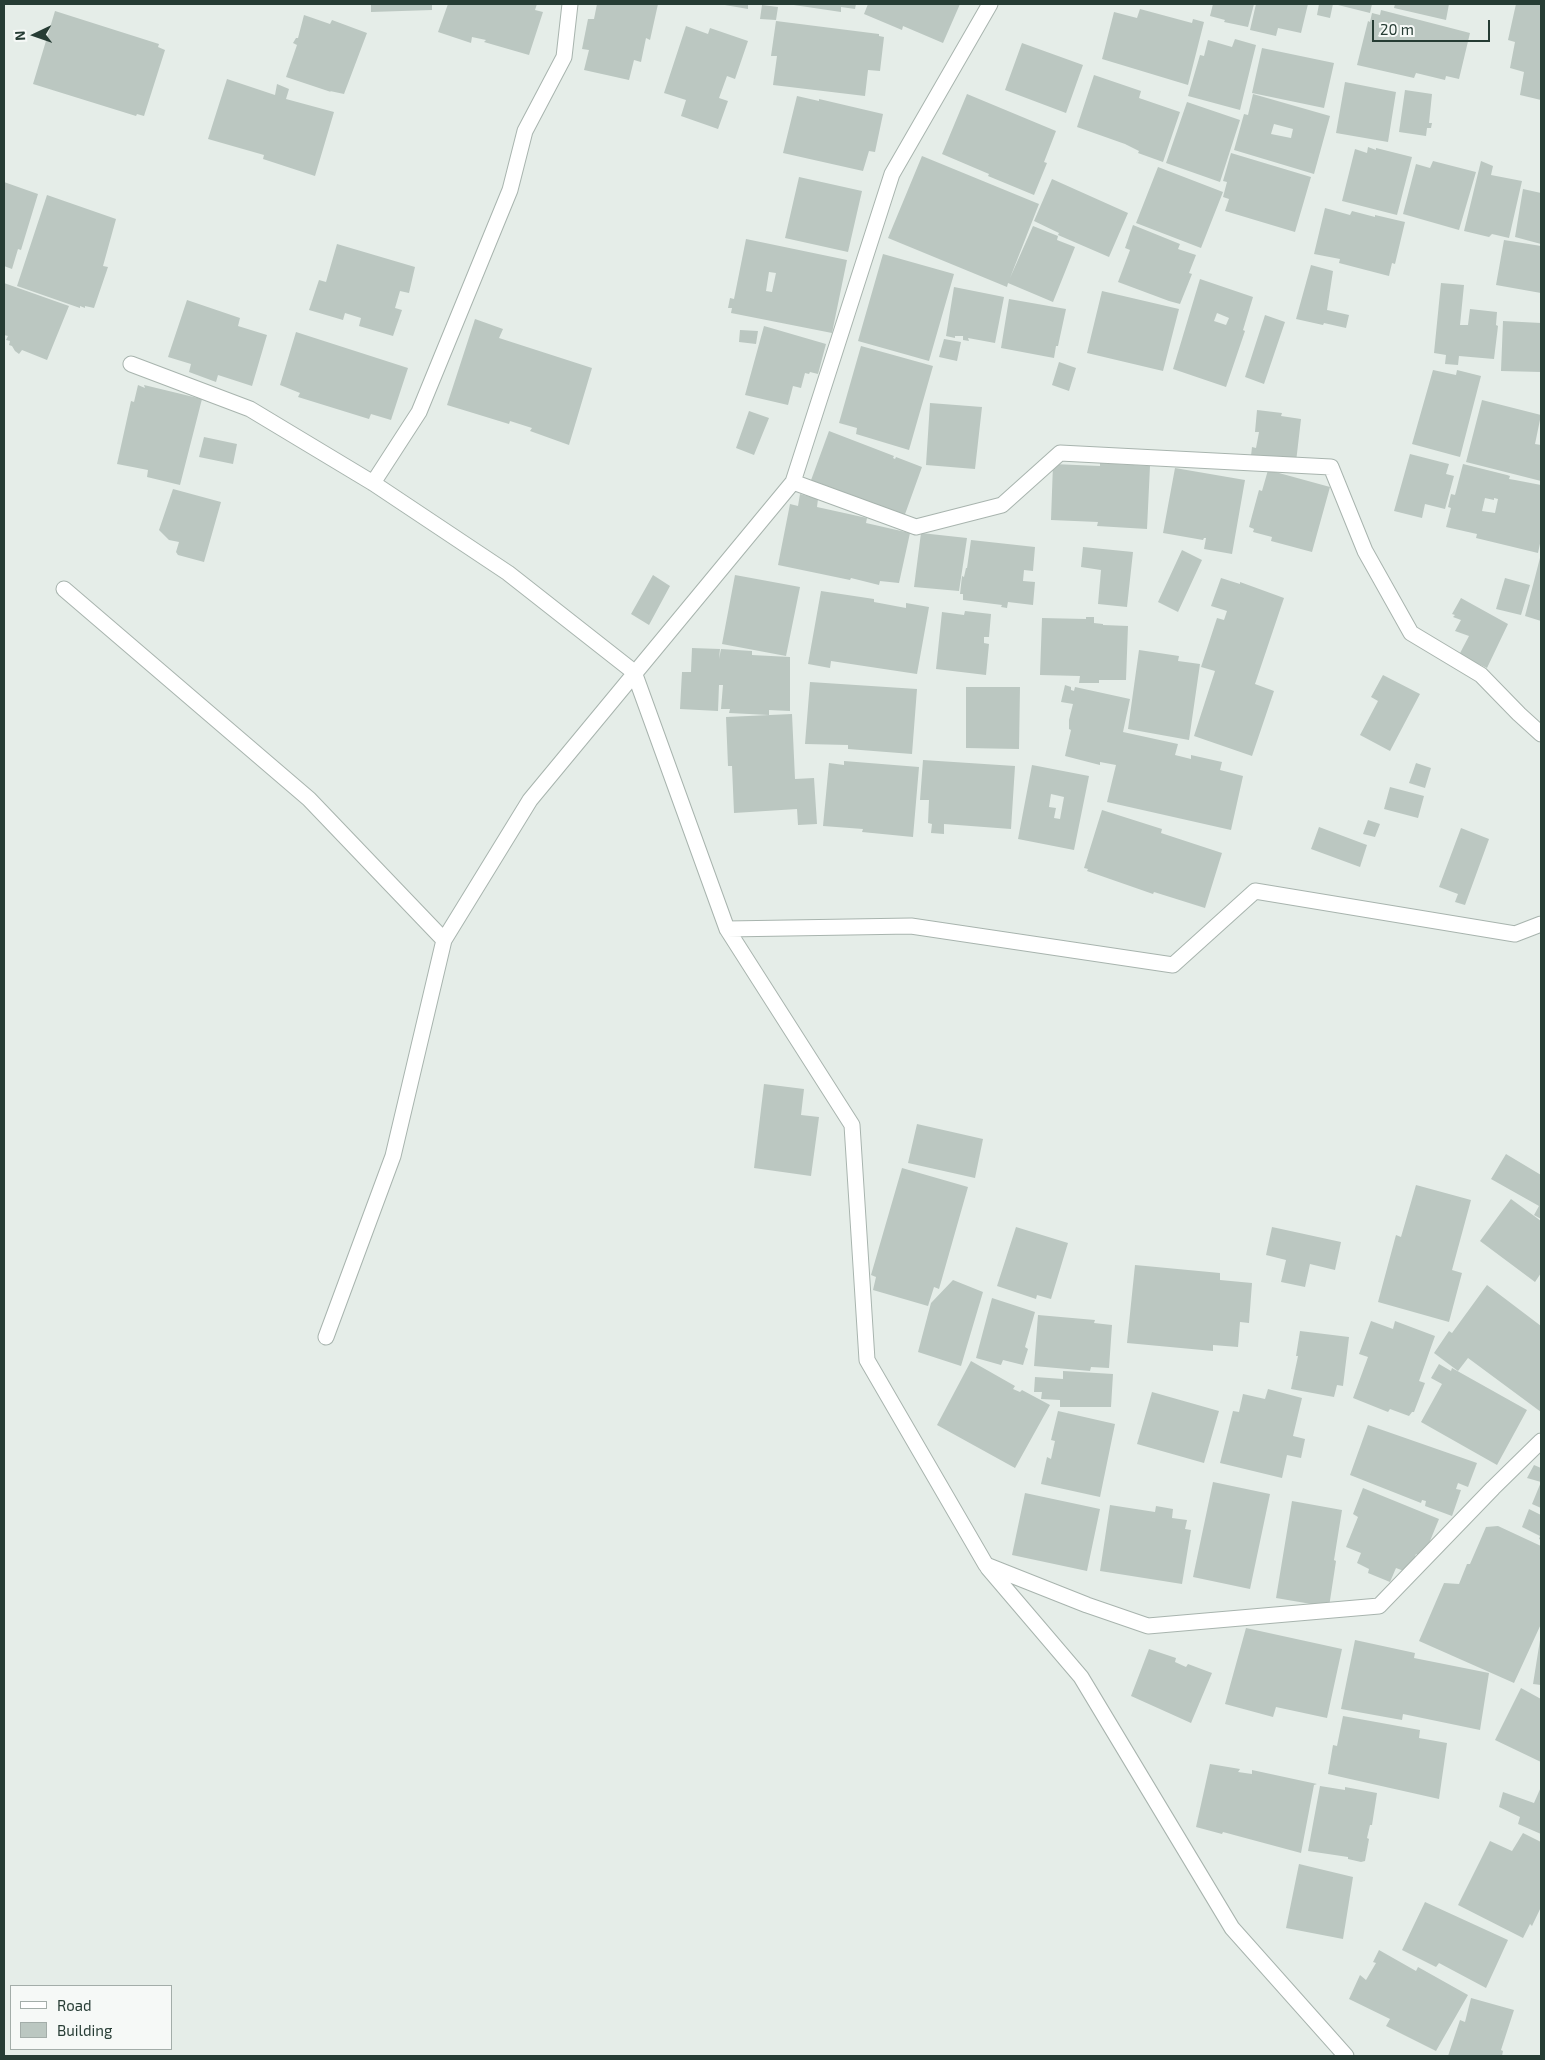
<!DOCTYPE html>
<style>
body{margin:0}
#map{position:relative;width:1545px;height:2060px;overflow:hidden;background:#e5ede8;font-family:"Exo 2",sans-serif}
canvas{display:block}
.frame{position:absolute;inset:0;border:5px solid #263c34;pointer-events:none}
.legend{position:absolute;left:10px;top:1985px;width:162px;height:65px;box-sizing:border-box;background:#f6f9f7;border:1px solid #a3ada9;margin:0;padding:6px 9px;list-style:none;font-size:15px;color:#263c34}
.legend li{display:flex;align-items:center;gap:10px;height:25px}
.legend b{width:25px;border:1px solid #a3ada9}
.north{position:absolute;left:10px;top:10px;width:50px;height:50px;-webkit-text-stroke:4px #f6f9f7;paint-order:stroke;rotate:267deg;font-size:14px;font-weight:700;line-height:20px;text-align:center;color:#263c34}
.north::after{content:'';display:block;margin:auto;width:18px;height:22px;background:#263c34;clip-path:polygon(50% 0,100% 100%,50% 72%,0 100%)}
.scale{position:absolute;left:1372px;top:20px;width:118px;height:22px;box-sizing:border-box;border:2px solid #263c34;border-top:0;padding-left:6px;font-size:15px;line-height:18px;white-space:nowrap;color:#263c34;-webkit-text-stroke:4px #f6f9f7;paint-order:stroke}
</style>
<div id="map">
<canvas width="1545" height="2060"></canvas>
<div class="frame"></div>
<ul class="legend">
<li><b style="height:6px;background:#fff"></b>Road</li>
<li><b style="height:14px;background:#bbc7c1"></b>Building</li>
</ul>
<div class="north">N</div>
<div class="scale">20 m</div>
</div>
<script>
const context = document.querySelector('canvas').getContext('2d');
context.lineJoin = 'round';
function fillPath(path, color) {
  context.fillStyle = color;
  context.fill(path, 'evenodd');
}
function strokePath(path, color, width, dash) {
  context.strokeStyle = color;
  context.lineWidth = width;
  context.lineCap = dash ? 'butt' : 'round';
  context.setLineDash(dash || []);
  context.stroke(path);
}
fillPath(new Path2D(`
 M371,4H432V10L371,12Z
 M448,4H537L535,10L543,12L529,55L484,42L486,40L472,37L471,43L438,32Z
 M597,4H658L650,40L646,38L641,62L634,60L629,80L584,70L589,50L582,49L588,19H594Z
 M719,4H748V9Z
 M787,4H856L855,9L841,7V12Z
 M868,4H960L943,43L903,26L902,30L864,14Z
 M1213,4H1254L1248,27L1224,22L1225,20L1210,16Z
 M1256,4H1308L1301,33L1278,28L1276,36L1250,30Z
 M1319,4H1333L1330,18L1317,15Z
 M1334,4H1372L1370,13Z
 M1395,4H1449L1446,20L1394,8Z
 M1516,4H1541V100L1520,95L1524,72L1510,68L1515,42L1508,40Z
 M762,5L778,7L776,20L760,19Z
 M1140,9L1192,23L1193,19L1204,22L1188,85L1102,59L1114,12L1137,18Z
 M1381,10L1470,33L1459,79L1446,76L1445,80L1416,73L1414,78L1357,65L1368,21L1370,22L1372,13L1380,15Z
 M55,11L159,44L158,47L165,50L144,116L137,114L136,116L33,84Z
 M304,15L330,24L332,20L367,33L344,94L330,91L331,92L286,77L297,45L293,43L296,38H298Z
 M776,21L879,34V36L884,37L880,71L868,70L865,96L773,85L777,56H771Z
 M686,26L708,34L710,28L748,41L735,79L727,76L719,98L728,101L718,129L681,116L686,100L664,93Z
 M1235,39L1256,45L1240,110L1188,96L1200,55L1204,56L1208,40L1232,47Z
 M1022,43L1083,65L1066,113L1005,90Z
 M1262,48L1334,63L1324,108L1252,93Z
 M1094,75L1141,91L1139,98L1180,112L1163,162L1138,153L1139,151L1125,144L1077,127Z
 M227,79L275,95L277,84L289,89L286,99L334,112L315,176L263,159L264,155L208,139Z
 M1345,82L1396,92L1388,142L1336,133Z
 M1405,90L1432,94L1429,123H1432L1431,128H1427L1426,136L1399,132Z
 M967,94L1056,131L1044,162L1047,163L1034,195L988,176L989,174L942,154Z
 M1253,94L1330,116L1314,174L1234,150L1244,114L1248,115ZM1274,124L1293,129L1291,138L1271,134Z
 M797,96L819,101V99L883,114L875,152L869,151L863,171L783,153Z
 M1187,102L1240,120L1220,182L1166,163Z
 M1368,147L1376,150V148L1412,157L1397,215L1342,201L1355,149L1367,153Z
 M1231,153L1311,177L1295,232L1225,211L1229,199L1223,197L1227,182L1223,181Z
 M922,156L1039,204L1010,278L1033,226L1058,236L1057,240L1075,247L1053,302L1008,283L1007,287L888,238Z
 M1433,161L1476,172L1459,230L1403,214L1416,164L1430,168Z
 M1481,161L1493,166L1491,175L1522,181L1509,238L1492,234L1489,237L1464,231Z
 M1158,167L1223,192L1201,248L1136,223Z
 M799,177L862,191L848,252L785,238Z
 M1052,179L1128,213L1109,257L1058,235L1059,233L1034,221Z
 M4,182L38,194L21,250L18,249L12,269L4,266Z
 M1523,189L1541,193V244L1515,237Z
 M47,195L116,219L103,266L108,267L94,308L85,306V308L80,306V308L17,286Z
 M1325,208L1350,215L1352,211L1375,217V215L1405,222L1395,264L1392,263L1389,276L1339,263L1340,259L1314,254Z
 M1133,225L1180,244L1178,249L1196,255L1189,273L1192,274L1180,304L1169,301L1118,282L1130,250L1125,248Z
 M746,239L847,260L832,333L731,313L732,308H728L730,298L734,299ZM769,272L776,273L772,292L766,291Z
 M1504,240L1541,246V293L1496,285Z
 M337,244L415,267L409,293L400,291L395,308L402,310L393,336L359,326L361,318L345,313L343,320L309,310L319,280L326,282Z
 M883,254L954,274L929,361L858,341Z
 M1311,265L1333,271L1327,310L1349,315L1346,328L1324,323L1323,325L1296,319Z
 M1200,279L1253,297L1243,330L1245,331L1226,387L1173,369ZM1217,313L1229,318L1226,325L1214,321Z
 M4,283L69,306L47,360L22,350L19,354L15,351L12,346L9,345L10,341L6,340L8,336L4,335Z
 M1441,283L1464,285L1460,325H1468L1470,309L1497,312L1496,325L1498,326L1494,359L1459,356L1458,365L1445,364L1446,355L1434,353Z
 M954,287L1004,297L995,343L968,338L969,341L963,340V336H955V338L946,336Z
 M1102,291L1179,309L1163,371L1087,353Z
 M1009,299L1066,309L1058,346H1056L1054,358L1001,348Z
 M187,300L240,318L238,326L267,335L252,386L218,375L216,382L189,372L191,364L168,357Z
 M1265,315L1285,322L1264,384L1245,377Z
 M475,319L503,329L499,338L592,368L569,445L530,431L532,428L510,421L509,424L447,405Z
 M1503,321L1541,323V372L1501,371Z
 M764,326L826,344L818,374L810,372L809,374L805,373L801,388L793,386L788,405L745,395Z
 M740,330L758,331L756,344L739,342Z
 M296,332L408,368L391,420L371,414L369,419L298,397L300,393L280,385Z
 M944,339L961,342L957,361L939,357Z
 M861,346L933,366L909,450L856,434L857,428L839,423Z
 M1059,362L1076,368L1069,391L1052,385Z
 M1433,370L1456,375L1457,370L1481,376L1460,457L1412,444Z
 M138,385L145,388L144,385L202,399L180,485L147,477L148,470L117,464L131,401L134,402Z
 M1482,400L1541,415L1535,444L1541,445V481L1466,462Z
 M930,403L982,407L975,469L926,465Z
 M1257,410L1282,413L1281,416L1301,419L1296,462L1251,456L1252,447L1256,448L1259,432H1255Z
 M749,411L769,418L754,455L736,448Z
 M829,431L894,456L893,458L895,459L896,457L922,467L904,517L810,483Z
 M204,437L237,444L233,464L199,457Z
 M1410,454L1449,464L1446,474L1454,476L1445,509L1425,504L1422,518L1394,511Z
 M1100,463L1150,466L1147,529L1097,526L1098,522L1051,520L1053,464L1100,466Z
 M1463,464L1507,475L1510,476L1509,479L1515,480L1541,485V539L1538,553L1476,538L1477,534L1446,527L1451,508L1448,507L1451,494L1455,495ZM1485,498L1494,500V498L1498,499L1495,513L1482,511Z
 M1175,468L1245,480L1232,554L1204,549L1206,538H1204L1203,540L1163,533Z
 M1268,470L1330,487L1312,552L1271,541L1272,537L1253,532L1254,529L1249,527L1259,490L1262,491Z
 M173,489L221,502L204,562L178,555L176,552L179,542L169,540L159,530Z
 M800,494L818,499L817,507L867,518L866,523L910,533L899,583L880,581L879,585L851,578L850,580L778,565L790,504L798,506Z
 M921,533L967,538L959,591L914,587Z
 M971,540L1035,547L1033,571L1024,570L1023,581L1035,582L1033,605L1008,602L1007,608L1001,607L1002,605L963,600V594H960L962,576L964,577L966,568H967Z
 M1083,547L1133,552L1127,607L1098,604L1101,570L1081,567Z
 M1182,550L1202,560L1178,612L1158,602Z
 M1541,554V621L1525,616Z
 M653,575L670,586L649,625L631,614Z
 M735,575L800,587L786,656L722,644Z
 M1221,578L1240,584V582L1284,598L1255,684L1274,691L1252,756L1194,736L1215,671L1201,667L1217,618L1224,620L1227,611L1211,606Z
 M1505,578L1530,585L1521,615L1496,609Z
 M821,591L874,599V602L906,608V603L929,607L917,674L831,661L830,668L808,664Z
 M1461,598L1508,624L1487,668L1459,655L1469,636L1455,631L1461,620L1453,617L1455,615L1452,614Z
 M965,611L991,614L989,637H984V643L989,644L986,675L936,669L942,612L964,615Z
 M1086,617H1094V623L1103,624V625L1128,626L1126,680H1099V683H1079L1080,676L1040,675L1042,618L1086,619Z
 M692,648L720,649L719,659L721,649L752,651V655L790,657V711L769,710V715L729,713L730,709H721L723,685H719L718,711L680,709L682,672H691Z
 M1139,650L1179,656L1178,661L1200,664L1189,740L1128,729Z
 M1383,675L1420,694L1390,751L1360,735L1378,701L1371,697Z
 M810,682L917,689L912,754L848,749V745L805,744Z
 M1065,685L1071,687V690L1074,691L1075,687L1130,699L1123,732L1178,744L1175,755L1191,759V755L1222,762L1220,770L1243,776L1231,830L1107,802L1116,765L1100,762V765L1065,756L1071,730L1069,729V720L1073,704L1061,702Z
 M966,687H1020L1019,749L966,748Z
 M792,714L795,779L814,778L817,824L798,825L797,809L734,813L732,766H728L726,717Z
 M923,760L1015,766L1011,829L944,824V834L931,833L932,824L928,823L929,800H920Z
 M844,761L919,767L913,837L862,832L863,829L823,826L829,763L844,765Z
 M1416,763L1431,768L1425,788L1409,783Z
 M1032,765L1089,776L1074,850L1018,839ZM1051,794L1064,797L1060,819L1054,818L1056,808L1049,807Z
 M1390,787L1424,796L1418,818L1384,809Z
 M1102,810L1162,829L1161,833L1222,853L1205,908L1154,892L1153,894L1087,871L1088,869L1084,868Z
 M1368,820L1380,824L1375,837L1363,834Z
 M1319,827L1367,845L1360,867L1311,849Z
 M1461,828L1489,839L1465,905L1455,902L1458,894L1439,887Z
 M764,1084L804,1089L801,1115L819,1117L811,1176L754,1168Z
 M917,1124L983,1139L975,1178L908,1163Z
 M1506,1154L1541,1175V1219L1534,1215L1539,1206L1491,1179Z
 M902,1168L968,1187L939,1289L934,1287L928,1306L873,1290L876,1277L871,1275Z
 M1416,1185L1471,1200L1452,1270L1462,1273L1449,1322L1378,1302L1396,1235L1401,1237Z
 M1511,1199L1541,1221V1273L1535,1282L1480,1241Z
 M1016,1227L1068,1243L1051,1299L1037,1295L1036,1299L997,1286Z
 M1272,1227L1341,1242L1335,1270L1310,1264L1305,1287L1281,1282L1286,1260L1266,1255Z
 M1135,1265L1220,1273V1280L1252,1283L1249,1323L1240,1322L1238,1347L1213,1345V1351L1127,1343Z
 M953,1280L983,1292L961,1366L918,1352L931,1303Z
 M1487,1285L1541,1326V1412L1468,1358L1458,1371L1434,1353L1449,1331L1452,1333Z
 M992,1298L1035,1312L1025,1347L1028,1349L1023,1365L1003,1360L1001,1365L976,1358Z
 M1038,1315L1095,1320L1094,1323L1112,1325L1109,1368L1091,1367L1090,1371L1034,1366Z
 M1371,1321L1393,1329L1395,1321L1435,1336L1419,1381L1425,1383L1414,1412H1412L1409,1416L1390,1409L1388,1412L1353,1398L1368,1357L1359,1354Z
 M1300,1331L1349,1337L1343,1386L1337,1385L1334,1397L1291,1389L1298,1356H1296Z
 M971,1361L1015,1386L1013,1389L1020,1392L1022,1390L1050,1405L1015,1468L937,1425Z
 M1439,1364L1451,1371L1452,1368L1527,1410L1497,1465L1421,1422L1442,1384L1431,1378Z
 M1063,1371L1113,1374L1111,1407H1060V1400L1041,1399L1042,1392H1034L1035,1377L1063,1379Z
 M1268,1389L1302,1398L1293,1436L1305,1439L1301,1458L1287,1455L1282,1478L1220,1463L1233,1411L1239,1412L1243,1394L1265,1399Z
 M1152,1392L1219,1411L1204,1463L1137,1444Z
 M1058,1411L1115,1424L1100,1497L1041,1484L1047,1457L1051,1459L1055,1441L1051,1440Z
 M1368,1425L1477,1463L1468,1487L1458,1483L1456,1489L1461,1490L1452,1516L1425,1506L1426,1501L1422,1500L1421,1503L1350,1475Z
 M1534,1465L1541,1468V1508L1532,1504L1541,1482L1527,1478Z
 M1213,1482L1270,1494L1250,1589L1193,1577Z
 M1363,1488L1439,1519L1423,1558L1416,1554L1409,1573L1396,1568L1390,1582L1368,1573L1369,1569L1357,1563L1361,1553L1346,1547L1358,1517L1353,1514Z
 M1025,1493L1100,1509L1087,1571L1012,1555Z
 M1292,1501L1342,1510L1334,1560L1336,1561L1329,1607L1276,1598Z
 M1110,1505L1155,1512L1156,1506L1173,1509L1172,1518L1187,1520L1185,1529L1191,1530L1182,1584L1100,1571Z
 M1529,1509L1541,1515V1540L1539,1539L1540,1536L1522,1527Z
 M1498,1526L1541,1546V1624L1514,1683L1419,1641L1444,1583L1459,1584L1467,1564H1470L1486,1527Z
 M1246,1628L1342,1649L1327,1718L1276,1707L1273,1717L1225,1704Z
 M1355,1640L1415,1653L1414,1658L1489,1673L1480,1730L1403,1714L1402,1720L1341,1709Z
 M1540,1640H1541V1685L1533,1684Z
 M1149,1649L1176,1658L1175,1662L1186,1667L1188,1664L1212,1673L1191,1723L1131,1696Z
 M1521,1688L1541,1699V1762L1495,1740Z
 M1343,1716L1420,1730L1419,1738L1447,1743L1439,1799L1328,1774L1333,1745L1337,1746Z
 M1210,1764L1240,1769L1238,1772L1252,1774V1770L1317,1784L1314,1785L1301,1853L1223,1832L1222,1834L1196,1827Z
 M1320,1786L1345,1790V1787L1377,1793L1372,1825H1370L1367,1838L1369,1839L1365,1861L1361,1862L1348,1859V1857L1308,1851Z
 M1541,1787V1834L1518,1824L1520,1817L1499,1807L1503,1792L1534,1803Z
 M1523,1833L1541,1842V1907L1532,1926L1530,1924L1523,1938L1458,1905L1490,1841L1512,1851Z
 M1299,1864L1353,1877L1343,1939L1286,1928Z
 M1425,1902L1508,1940L1486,1988L1439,1963L1436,1967L1402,1950Z
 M1379,1950L1416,1971L1418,1967L1468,1995L1436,2051L1386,2026L1390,2019L1349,1999L1360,1975L1366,1980L1376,1963L1373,1962Z
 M1471,1998L1514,2010L1501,2050L1503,2051L1502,2056H1448L1460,2020L1465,2022Z`), '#bbc7c1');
const minor = new Path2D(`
 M131,364L250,409L373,483L508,573L634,672L727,929L852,1125L867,1360L986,1565L1087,1605L1148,1626L1379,1606L1493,1488L1541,1441
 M793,482L916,527L1002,505L1060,453L1331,467L1365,551L1411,633L1481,675L1519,714L1541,734
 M373,483L419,412L510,190L525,131L564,57L570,4
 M64,589L309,799L444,940
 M727,929L911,926L1173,965L1255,891L1515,934L1541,924
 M326,1337L393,1156L444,940L530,800L793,482L892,174L990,4
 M988,1568L1081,1677L1232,1928L1346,2056`);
strokePath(minor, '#a8b4ae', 17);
strokePath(minor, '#fff', 15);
</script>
